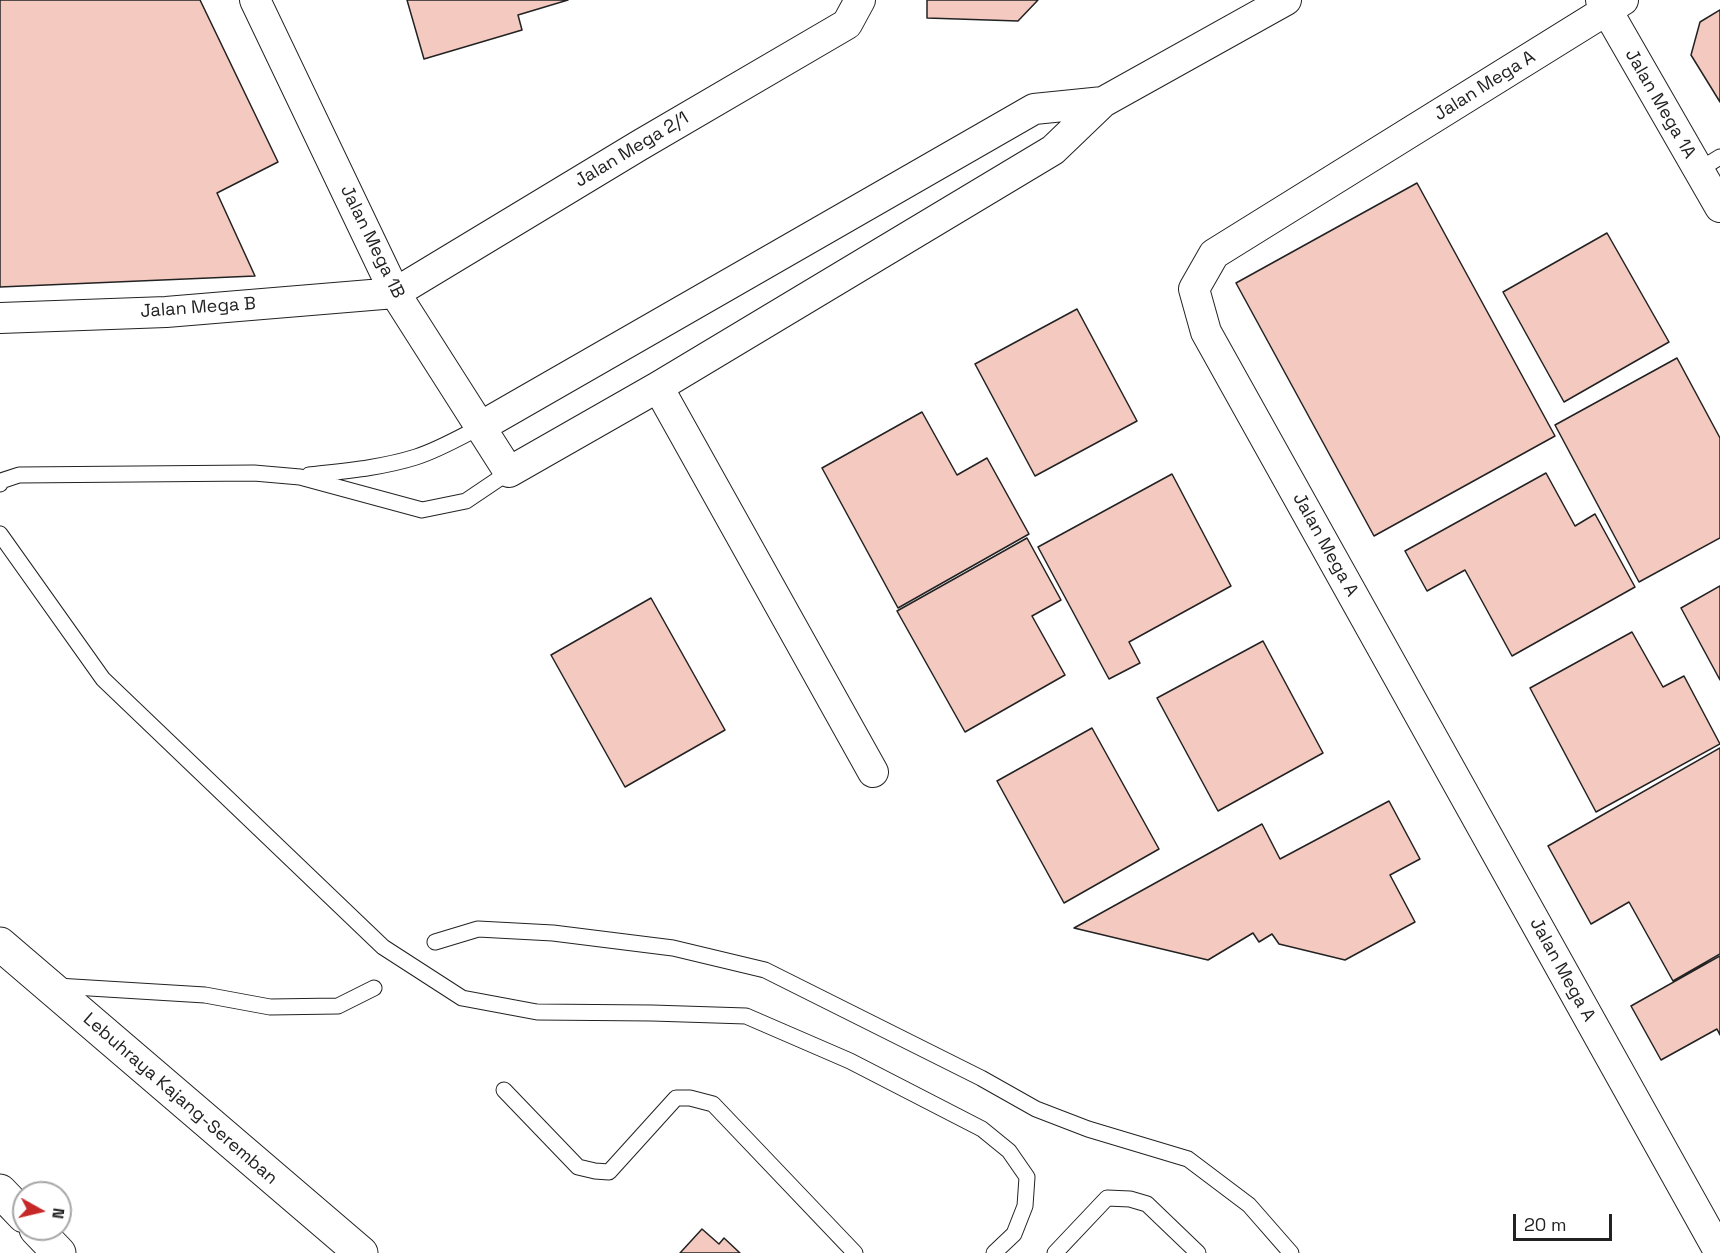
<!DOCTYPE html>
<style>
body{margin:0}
#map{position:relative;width:1720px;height:1253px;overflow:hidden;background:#fff;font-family:"Space Grotesk",sans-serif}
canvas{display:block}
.north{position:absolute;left:12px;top:1181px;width:60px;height:60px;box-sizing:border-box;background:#fff;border:2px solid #a7a7a7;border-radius:50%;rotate:98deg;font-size:16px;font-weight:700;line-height:24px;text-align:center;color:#222}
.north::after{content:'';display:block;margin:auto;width:21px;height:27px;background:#c62828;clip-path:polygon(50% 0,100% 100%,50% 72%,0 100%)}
.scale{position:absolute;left:1513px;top:1214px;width:99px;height:27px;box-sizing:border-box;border:3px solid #222;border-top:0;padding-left:8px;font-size:18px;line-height:21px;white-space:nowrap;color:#222;-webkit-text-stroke:4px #fff;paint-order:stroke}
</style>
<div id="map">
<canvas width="1720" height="1253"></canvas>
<div class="north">N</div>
<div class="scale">20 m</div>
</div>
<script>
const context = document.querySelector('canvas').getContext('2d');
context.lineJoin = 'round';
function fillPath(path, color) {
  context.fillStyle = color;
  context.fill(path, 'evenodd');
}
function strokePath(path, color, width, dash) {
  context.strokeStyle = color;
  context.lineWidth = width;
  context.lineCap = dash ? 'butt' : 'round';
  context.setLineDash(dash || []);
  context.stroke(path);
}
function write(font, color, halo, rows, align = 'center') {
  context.font = font + ' "Space Grotesk",sans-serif';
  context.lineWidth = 4.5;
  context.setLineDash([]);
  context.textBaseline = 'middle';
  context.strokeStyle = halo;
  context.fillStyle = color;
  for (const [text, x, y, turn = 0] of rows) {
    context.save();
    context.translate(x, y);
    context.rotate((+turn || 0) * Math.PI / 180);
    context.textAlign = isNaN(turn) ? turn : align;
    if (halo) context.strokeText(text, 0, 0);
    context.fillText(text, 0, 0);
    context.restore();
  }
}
const building = new Path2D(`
 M0,0H200L278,162L217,193L255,276L0,287Z
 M407,0H568L518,15L522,30L424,59Z
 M927,0H1038L1018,21L927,18Z
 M1720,10V102L1691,55L1700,22Z
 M1417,183L1555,436L1374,536L1236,283Z
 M1607,233L1669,342L1564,402L1503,292Z
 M1077,309L1137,421L1035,476L975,364Z
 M1677,358L1720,438V538L1639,582L1555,425Z
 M922,412L957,475L987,458L1029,534L898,608L822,468Z
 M1546,473L1575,526L1595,514L1635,587L1512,656L1465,570L1427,591L1405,551Z
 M1172,474L1231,586L1129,642L1140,663L1109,679L1038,547Z
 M1027,538L1061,600L1032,616L1065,675L965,732L897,611Z
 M1720,586V680L1681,608Z
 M651,598L725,730L625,787L551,655Z
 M1632,632L1663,687L1684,676L1720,744L1596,812L1530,688Z
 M1263,641L1323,753L1218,811L1157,698Z
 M1092,728L1159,849L1064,903L997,781Z
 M1720,748V954L1673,981L1629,902L1591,924L1548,846Z
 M1389,801L1420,859L1390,875L1415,922L1345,960L1279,944L1272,934L1259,942L1253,933L1208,960L1074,928L1262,824L1280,859Z
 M1720,956V1035L1717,1029L1661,1060L1631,1006Z
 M702,1229L719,1244L724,1238L740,1253H680Z`);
fillPath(building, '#f3c9c0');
strokePath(building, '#222', 1.5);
const lane = new Path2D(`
 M1699,170L1720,157
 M309,475C344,471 381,468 416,457C438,450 459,438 480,427
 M0,484L1,481L19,475L254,473L300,477L422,510L466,501L509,472
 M0,534L103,679L383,947L462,998L537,1012L652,1013L746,1016L850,1061L982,1129L1009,1151L1027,1177L1025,1206L1014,1234L994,1253
 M435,942L478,929L553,933L673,948L765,970L981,1078L1036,1109L1088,1129L1188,1159L1249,1205L1291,1253
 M57,986L205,995L270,1007L338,1006L374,988
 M504,1090L578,1167L595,1171L609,1172L676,1098H690L713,1104L855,1253
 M1055,1253L1107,1198L1130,1199L1147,1204L1198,1253`);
const street = new Path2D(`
 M255,0L395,293L509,472L658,387L1053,150L1103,102L1286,0
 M1601,0L1720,207
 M1623,0L1214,254L1194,289L1206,332L1720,1253
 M0,318L166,312L395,293L640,145L847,24L860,0
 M658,387L873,772
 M480,427L1034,109L1103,102`);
const highway = new Path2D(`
 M0,944L361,1253
 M0,1191L24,1216
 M36,1229L59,1253`);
strokePath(lane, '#222', 17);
strokePath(street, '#222', 32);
strokePath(highway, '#222', 35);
strokePath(lane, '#fff', 15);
strokePath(street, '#fff', 30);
strokePath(highway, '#fff', 33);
write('18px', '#222', '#fff', [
 ["Jalan Mega A",1485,86,-32],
 ["Jalan Mega 1A",1660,104,60],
 ["Jalan Mega 2/1",632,150,-31],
 ["Jalan Mega 1B",372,242,64],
 ["Jalan Mega B",198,308,-4],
 ["Jalan Mega A",1325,545,61],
 ["Jalan Mega A",1562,970,61],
 ["Lebuhraya Kajang-Seremban",180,1099,41]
]);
</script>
